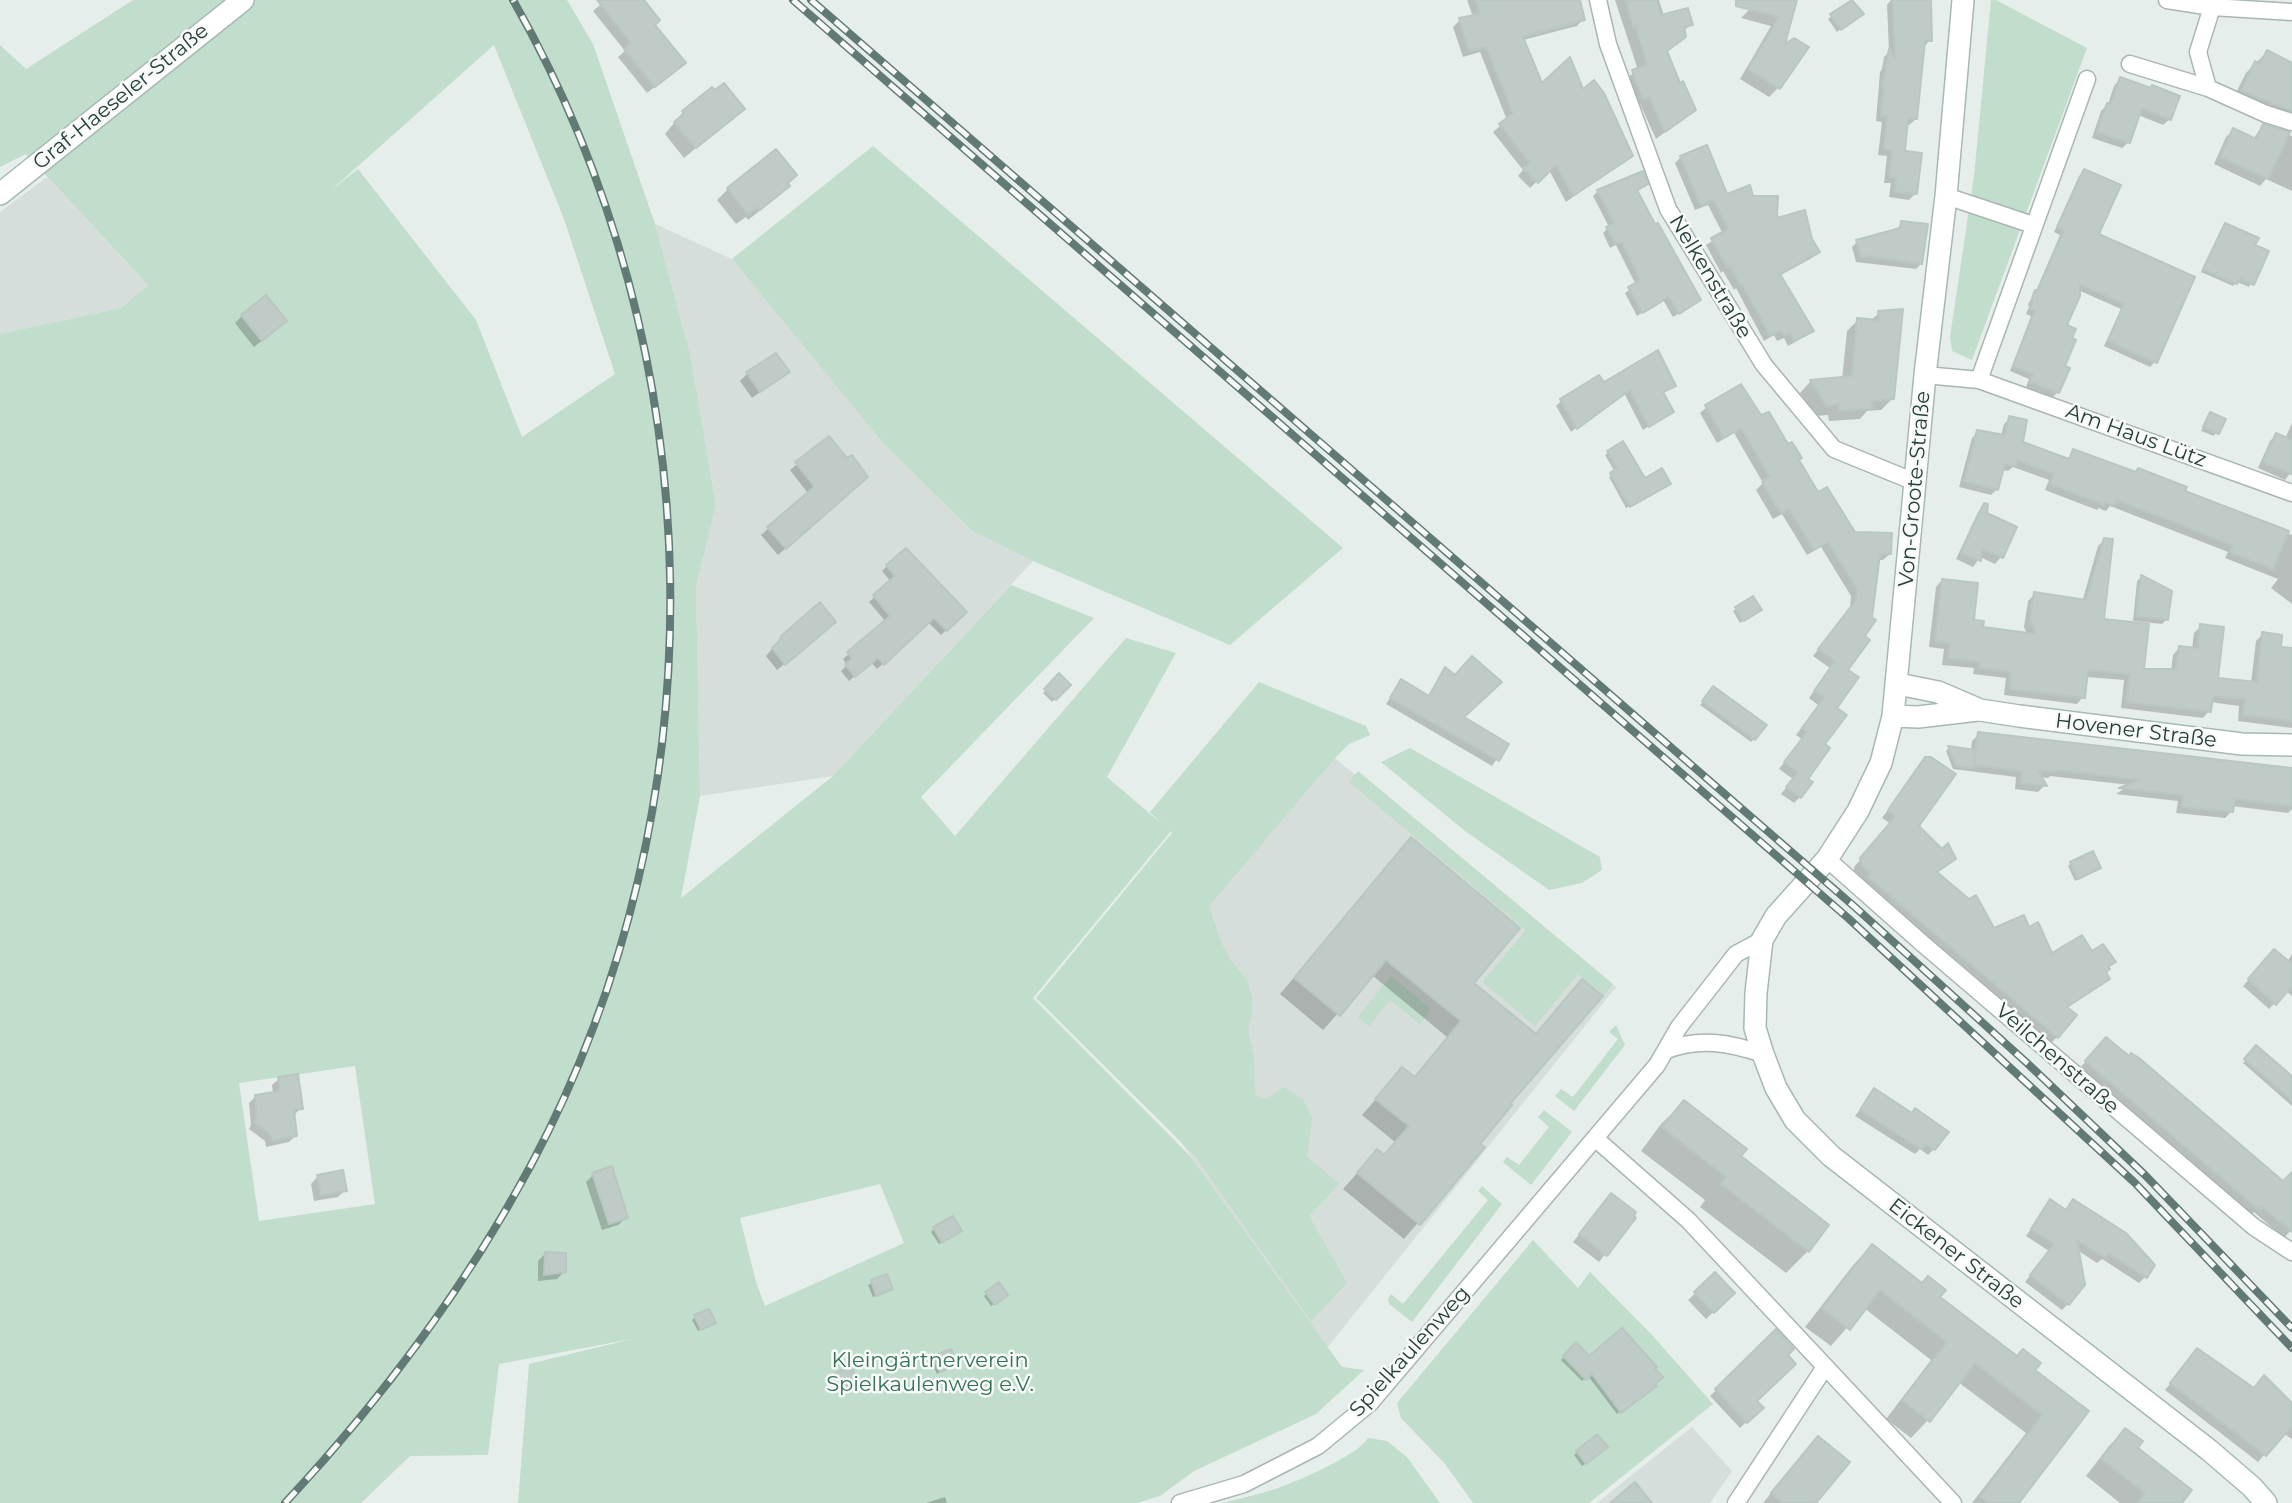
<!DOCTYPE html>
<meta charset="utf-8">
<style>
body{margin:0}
canvas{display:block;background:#e6eeeb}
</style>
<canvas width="2292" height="1503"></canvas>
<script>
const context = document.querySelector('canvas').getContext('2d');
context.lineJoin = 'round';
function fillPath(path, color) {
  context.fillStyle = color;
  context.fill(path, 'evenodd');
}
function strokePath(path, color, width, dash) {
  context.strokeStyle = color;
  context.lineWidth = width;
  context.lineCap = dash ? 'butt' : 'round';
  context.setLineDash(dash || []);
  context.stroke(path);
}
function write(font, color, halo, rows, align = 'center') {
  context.font = font + ' Montserrat,sans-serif';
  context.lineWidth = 5;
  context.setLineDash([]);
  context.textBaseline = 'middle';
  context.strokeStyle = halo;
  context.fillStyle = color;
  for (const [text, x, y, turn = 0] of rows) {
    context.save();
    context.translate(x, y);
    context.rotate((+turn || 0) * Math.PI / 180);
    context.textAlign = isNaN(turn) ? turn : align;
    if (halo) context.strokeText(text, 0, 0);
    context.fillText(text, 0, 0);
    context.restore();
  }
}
fillPath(new Path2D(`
 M47,177L148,285L121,308L0,334V212Z
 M655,224L732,259L883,443L971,530L1033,561L833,776L700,796L696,586L716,503L690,354Z
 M1331,755L1616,987L1327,1348L1089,1013Z
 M1692,1427L1732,1471L1710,1503H1597Z`), '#d5deda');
fillPath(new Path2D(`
 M133,0H567L593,44L655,224L690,354L716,504L696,586L700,796L681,898L833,776L1011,585L1094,618L921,797L955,836L1126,638L1176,653L1107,777L1163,825L1150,812L1259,682L1366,726L1370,735L1349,744L1333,760L1209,906L1221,942L1231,961L1247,980L1252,998V1012L1248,1030L1254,1056L1255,1094L1264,1099L1271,1096L1283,1087L1303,1099L1312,1119L1307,1157L1339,1184L1309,1216L1347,1283L1311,1321L1195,1156L1036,998L1172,833L1171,831L1033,998L1191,1157L1342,1367L1364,1370L1316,1414L1194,1471L1160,1496L1137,1503H518L529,1364L632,1339L499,1364L488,1455L410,1456L361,1503H0V334L121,308L148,285L26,154L0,167V45L26,69ZM494,45L564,219L615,374L522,437L476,320L358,169L330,191ZM355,1066L375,1204L259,1221L239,1083ZM880,1184L904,1243L765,1306L756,1282L740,1218Z
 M1991,0H1996L2087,48L1972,360L1952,351L1950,337L1974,176Z
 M873,146L1343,548L1230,645L1033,561L971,530L883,443L732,259Z
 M1410,748L1600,857L1602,870L1582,883L1549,890L1465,831L1381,762Z
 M1358,771L1613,984L1604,995L1578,974L1535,1026L1483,982L1526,930L1349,782Z
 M1391,976L1431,1009L1420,1024L1390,1000L1369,1026L1358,1017Z
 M1616,1025L1625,1045L1574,1111L1555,1096L1561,1089L1573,1097L1618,1039L1609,1032Z
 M1544,1110L1572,1132L1531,1185L1503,1162L1507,1157L1519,1165L1549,1127L1538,1117Z
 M1482,1186L1502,1204L1412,1322L1389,1304L1388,1299L1391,1294L1403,1304L1488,1200L1478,1191Z
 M1533,1240L1578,1288L1590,1272L1652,1335L1713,1404L1589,1503H1473L1445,1464L1401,1418L1397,1403Z
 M1368,1438L1387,1441L1407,1457L1440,1503H1223C1237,1499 1252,1496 1266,1492C1288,1486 1358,1456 1368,1438Z`), '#c1ddcb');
fillPath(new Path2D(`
 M606,0H642L676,70L647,93L618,57L625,51L593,11Z
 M1467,0H1578L1583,19L1577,26L1523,40L1542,86L1583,92L1631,155L1566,202L1549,170L1530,188L1518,176L1523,170L1493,132L1507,120L1480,52L1463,57L1453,27L1460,20L1473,17Z
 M1615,0H1659L1664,16L1691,24L1683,32L1684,36L1666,52L1679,85L1694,110L1656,139L1640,104L1635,106L1624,80L1638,70Z
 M1767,0H1795L1782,48H1806L1778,88L1769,97L1740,79L1771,26L1741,18L1749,10Z
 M1891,0H1929L1930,40L1924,47L1916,119L1909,125H1906L1903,152L1916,193L1909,200L1889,197L1891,183H1884L1887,156L1878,155L1882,122L1876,121L1880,72L1882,69L1884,57L1889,52L1887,5Z
 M1853,1L1858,16L1837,32L1828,19Z
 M2267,52L2292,65V113L2284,121L2232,101L2246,73Z
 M2120,79L2150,89L2152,87L2170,119L2163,125L2138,115L2129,142L2122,148L2092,138L2101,111L2108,104L2114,86Z
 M712,90L743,109L684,158L665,134L683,112Z
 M2263,126L2292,136V191L2266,179L2260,186L2214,164L2226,137L2233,130L2253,139Z
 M1681,157L1726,196L1751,198L1776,220L1811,240L1817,252L1812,258L1779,276L1812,331L1806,336L1788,346L1784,338L1777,341L1774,335L1764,341L1736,288L1734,290L1723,271L1721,273L1706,245L1723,234L1708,205L1695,210L1675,163Z
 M2084,171L2096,235L2155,362L2150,367L2104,346L2121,309L2078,290L2065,326L2063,367L2058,392L2053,397L2026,387L2029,379L2010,371L2031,316L2026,314L2029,307L2028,304L2035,293L2060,235L2054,232L2079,176Z
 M1642,173L1646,184L1636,191L1694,304L1673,317L1663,300L1637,316L1625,293L1636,285L1616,245L1610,248L1603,233L1609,227L1593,196L1598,191Z
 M786,184L788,186L777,197L748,220L746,217L736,224L717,200L728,189Z
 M1902,222L1921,264L1916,269L1856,262L1852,247L1857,242L1896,231Z
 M2225,225L2253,246L2267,252L2249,287L2237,282L2233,286L2201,272Z
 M1879,313L1893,398L1881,410L1867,411L1860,419L1829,421L1828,415L1816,416L1800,393L1810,382L1842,379L1847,331L1858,320L1870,321Z
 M242,316L278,328L254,347L235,323Z
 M788,372L752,398L740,381L747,374Z
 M1603,384L1674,385L1662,394L1671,412L1643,430L1624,393L1571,432L1556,406L1561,401Z
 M1707,407L1761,418L1797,460L1817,494L1854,534L1890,554L1883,560H1878L1823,744L1805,779L1800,797L1794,803L1781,794L1793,779L1779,769L1802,739L1796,735L1818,705L1809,698L1830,668L1813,656L1850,608L1851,596L1821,547L1807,555L1782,514L1773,519L1756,490L1763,483L1734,433L1717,443L1700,413Z
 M2210,414L2224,419L2214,436L2201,431Z
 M2010,418L2021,444L2066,460L2074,451L2292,535V604L2271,588L2278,579L2225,558L2228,552L2110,506L2106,511L2098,508L2097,510L2045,490L2049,480L2013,467L2008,471L2002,470L1997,489L1991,495L1959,487L1972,438L1978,432L2001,436L2004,424Z
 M2292,423V471L2285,480L2258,468L2270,441L2276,435L2285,439Z
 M829,438L859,483L778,555L761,535L807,495V492L790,470Z
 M1622,443L1644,480L1666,487L1626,508L1609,477L1615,472L1605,455Z
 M1985,505V514L2015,528L2001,557L1995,564L1980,557L1973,567L1956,559L1978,512Z
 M2105,539L2102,621L2142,671H2171L2173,655L2179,648L2192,649L2194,633L2201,626L2216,679L2251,683L2256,641L2263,634L2279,649L2292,650V728L2238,721L2239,706L2210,702L2209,711L2203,718L2121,708L2124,680L2086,677L2083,697L2077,704L2004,695L2006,678L1973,674L1974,668L1942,665L1944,649L1929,647L1936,587L1942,580L1972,622L1981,629L2027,634L2024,627L2028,601L2035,594L2082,602L2098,546Z
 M887,566L965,612L941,635L928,622L877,669L871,662L849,681L841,671L847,665L843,659L886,622L869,602L891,582L882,571Z
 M2142,577L2167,619L2162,624L2133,621L2137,581Z
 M1752,598L1756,613L1740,623L1733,611Z
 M827,629L777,670L766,656L782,637Z
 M1445,670L1462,717L1507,744L1492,766L1386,704L1401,682L1428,697Z
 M1059,676L1069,685L1052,702L1043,693Z
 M1711,691L1754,739L1751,742L1700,705Z
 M1979,734L2292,770V809L2288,813L2232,806V811L2225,818L2176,813L2178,801L2116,794L2130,785L2050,776L2048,778L2040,777L2044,786L2038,792L2015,789L2016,777L1953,769L1946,751L1949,748L1971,751L1972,741Z
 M1926,759L1917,826L1942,851L1954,859L1935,873L1993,930L2028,929L2052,956L2091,954L2114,962L2104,972L2108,978L2101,985L2066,1008L2057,1037L2050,1044L1863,885L1865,882L1854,872V867L1891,824L1882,818Z
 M1411,839L1472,983L1535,1035L1582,981L1508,1104L1478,1144L1482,1148L1404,1239L1343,1189L1377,1151L1383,1157L1395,1142L1362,1115L1402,1069L1413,1078L1447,1037L1372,975L1323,1030L1280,994Z
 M2071,863L2099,868L2075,881L2068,866Z
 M2292,954V996L2286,991L2269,1009L2243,986L2269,957L2287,962Z
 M2099,1046L2283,1183L2292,1185V1229L2284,1238L2254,1212L2251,1215L2080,1068Z
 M2256,1048L2292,1079V1106L2243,1063Z
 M279,1079L301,1108L294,1115L296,1135L289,1142L266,1147L265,1141L249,1129L251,1125L249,1103L256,1096L273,1094L272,1085Z
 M1874,1091L1934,1149L1928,1155L1920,1149L1915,1154L1910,1151L1855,1116Z
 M1684,1102L1739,1157L1808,1251L1786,1273L1700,1207L1705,1200L1641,1151L1661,1124Z
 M593,1175L626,1218L618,1225L602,1230L586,1182Z
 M318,1176L345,1190L338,1197L314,1201L311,1184Z
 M1611,1195L1634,1218L1599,1262L1573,1242Z
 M2051,1201L2064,1211L2073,1201L2145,1277L2139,1283L2102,1259L2097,1263L2077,1250L2068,1304L2062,1310L2025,1282L2049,1251L2026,1236Z
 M934,1229L957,1234L939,1244L931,1232Z
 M1872,1246L2087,1412L2017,1503H1972L2026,1433L1958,1382L1928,1420L1911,1438L1886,1419L1931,1360L1864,1308L1831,1346L1805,1327L1854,1264Z
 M546,1253L565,1271L557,1279L538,1281V1261Z
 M1715,1275L1733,1293L1706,1319L1688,1300Z
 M886,1276L891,1289L873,1297L868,1285Z
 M987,1293L1003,1298L991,1306L984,1296Z
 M695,1317L714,1323L698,1331L692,1320Z
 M1776,1332L1755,1401L1761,1408L1740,1428L1710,1396Z
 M1576,1344L1589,1358L1651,1388L1617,1414L1588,1376L1582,1381L1561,1360Z
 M2191,1357L2253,1390L2292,1405V1439L2283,1433L2258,1462L2165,1390Z
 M934,1358L956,1364L937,1374L931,1361Z
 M836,1374L855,1382L838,1391L833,1377Z
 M2125,1430L2136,1449L2180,1503H2120L2086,1476L2109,1446Z
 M1597,1437L1602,1450L1582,1466L1574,1455Z
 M1818,1438L1813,1503H1763L1807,1449Z
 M945,1497L947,1503H926Z`), '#0003');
const building = new Path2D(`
 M597,0H644L660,20L655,25L686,63L655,87L624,49L631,43Z
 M1476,0H1580L1585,20L1523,37L1542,83L1570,57L1583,89L1594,80L1604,93L1633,156L1573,196L1556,165L1538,183L1523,168L1530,163L1499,124L1513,113L1486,47L1469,51L1459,18L1480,14Z
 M1626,0H1656L1661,15L1688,8L1693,25L1684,27L1686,37L1667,51L1680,83L1683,81L1696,110L1665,132L1649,97L1643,99L1635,80L1632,70L1647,65L1636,26L1633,27Z
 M1736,0H1797L1785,44L1794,38L1809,47L1780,89L1748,69L1779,17L1736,6Z
 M1852,0L1864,14L1841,30L1830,14Z
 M1893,0H1931L1932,41H1925L1917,119H1908L1905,151L1922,153L1917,194L1895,192L1896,178L1889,177L1892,150L1884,149L1887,116H1881L1884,88H1882L1889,49L1895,58Z
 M2267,50L2292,63V111L2241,91L2255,61L2260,64Z
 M2120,77L2151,88L2152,85L2180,96L2171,120L2142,108L2130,143L2097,132L2107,103L2111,104Z
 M724,83L745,109L696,148L674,122L684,114L682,111L712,87L715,90Z
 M2263,124L2290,132L2268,179L2220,157L2233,128L2256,139Z
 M1707,145L1727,194L1750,185L1753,196H1778L1777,218L1805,210L1812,239L1820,252L1780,274L1814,331L1794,341L1790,333L1784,336L1781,331L1770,336L1742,284L1740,285L1730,266L1727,268L1711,238L1728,229L1714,200L1701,206L1680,156Z
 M776,149L797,175L788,183L790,186L760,210L757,207L748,214L727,188Z
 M2084,169L2121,185L2099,234L2195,277L2157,363L2108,341L2124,304L2080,284V296L2067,325L2076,329L2072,338L2076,340L2065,366L2070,368L2059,393L2030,382L2033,374L2013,366L2035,311L2030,309L2033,301L2032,298L2035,290H2038L2064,230L2057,227Z
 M1643,171L1648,184L1637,190L1655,224L1658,223L1701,300L1679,314L1669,297L1643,313L1628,287L1640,280L1622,242L1616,244L1606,227L1614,223L1597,190Z
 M1901,221L1928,224L1922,264L1865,256L1861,258L1856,240L1900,228Z
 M2225,223L2259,238L2255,245L2269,251L2254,285L2240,279L2237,284L2203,269Z
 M266,295L287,321L262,341L241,315Z
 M1903,309L1894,399L1872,401L1873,408L1839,411V404L1827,406L1810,380L1852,376L1857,318L1879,320L1878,311Z
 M1658,350L1676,386L1663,392L1674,412L1649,427L1630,390L1577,429L1560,399L1599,375L1604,382Z
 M776,353L790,372L760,392L746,372Z
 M1741,384L1761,415L1769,412L1788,444L1792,442L1802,458L1799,460L1818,492L1827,487L1855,532L1892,533L1891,554H1880L1872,618L1876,620L1865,636L1870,640L1848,670L1859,677L1837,708L1847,715L1825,744L1830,748L1808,779L1813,782L1801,798L1786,787L1798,772L1784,762L1807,732L1802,728L1824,698L1814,691L1835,661L1818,649L1856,600L1857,589L1828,542L1814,550L1789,509L1781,514L1762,482L1770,477L1741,428L1724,438L1705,405Z
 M2210,412L2226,419L2219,434L2203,427Z
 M2009,416L2027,420L2023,442L2069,459L2073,449L2136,472L2138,468L2187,487L2185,491L2289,531L2273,569L2230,552L2233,546L2174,522L2116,500L2114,506L2105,502L2104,505L2050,484L2054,474L2017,460L2016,466L2005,464L1998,490L1964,481L1977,430L2005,435Z
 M2276,433L2292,440V474L2263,462Z
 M829,436L847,458L852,455L868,477L786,549L767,527L813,488V485L795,462Z
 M1623,441L1645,478L1662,468L1671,484L1630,507L1610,473L1617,468L1607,451Z
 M1984,503L1988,504L1987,513L2017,527L2003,558L1982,549L1981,561L1961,553Z
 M2104,538L2113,539L2104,619L2149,624L2144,669H2176L2179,646L2198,648L2200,624L2224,627L2218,678L2257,682L2262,632L2282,635L2281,647L2292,648V721L2243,715L2245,699L2213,696L2211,712L2127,702L2130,674L2088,670L2085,698L2010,689L2011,672L1979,668L1980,662L1948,658L1950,643L1935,641L1942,579L1978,583L1974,620L1984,621L1983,627L2036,634L2030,620L2034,592L2086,600Z
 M906,548L967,612L947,631L934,618L884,665L878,658L855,677L845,664L852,659L847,652L890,616L873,595L895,576L886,565Z
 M2141,575L2172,591L2168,620L2136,616Z
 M1753,596L1762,610L1744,621L1735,607Z
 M820,602L836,622L785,665L772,648L780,640L781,636Z
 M1472,656L1502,682L1464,717L1509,744L1499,761L1390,698L1401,679L1429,696L1445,667L1455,675Z
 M1059,673L1071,685L1056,700L1044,689Z
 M1713,686L1767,725L1755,740L1702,701Z
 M1978,732L2292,768V806L2235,799L2233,812L2182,807L2183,795L2119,788L2139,780L2057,770L2056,772L2038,770L2047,786L2021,783L2022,771L1974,765Z
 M1948,746L1975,750L1973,768L1956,766Z
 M1925,757H1931L1956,774L1919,826L1942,849L1948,843L1956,859L1937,872L1969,899L1976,895L1994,928L2024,915L2029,927L2038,922L2052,953L2082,935L2092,951L2103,944L2116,962L2108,967L2110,969L2106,972L2110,979L2067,1007L2077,1015L2058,1038L1868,877L1871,874L1861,865L1860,858L1896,816L1888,810Z
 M1411,837L1520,928L1474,983L1536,1034L1582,979L1603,996L1510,1104L1512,1105L1480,1144L1485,1147L1420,1225L1357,1173L1377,1149L1384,1155L1409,1126L1375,1099L1402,1067L1415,1077L1461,1021L1386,960L1340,1016L1294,978Z
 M2093,851L2101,868L2078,879L2070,862Z
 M2274,949L2292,964V986L2276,1005L2248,979Z
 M2106,1037L2129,1056L2131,1053L2139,1058L2283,1181L2292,1172V1232L2262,1207L2259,1210L2085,1061Z
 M2256,1045L2292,1076V1100L2244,1059Z
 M298,1074L303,1109L294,1110L297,1136L272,1141L271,1135L254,1122L257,1117L255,1095L280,1091L278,1077Z
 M1874,1088L1912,1113L1915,1108L1949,1132L1935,1150L1926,1144L1922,1149L1916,1146L1860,1110Z
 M1684,1100L1747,1149L1741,1156L1829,1225L1809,1252L1721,1184L1726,1177L1662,1127Z
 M612,1166L628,1218L609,1224L592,1173Z
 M343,1170L347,1191L321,1195L317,1175Z
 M1611,1193L1636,1212L1634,1216L1636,1218L1607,1256L1579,1234Z
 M2050,1199L2066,1210L2073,1199L2126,1233L2155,1265L2147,1278L2108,1253L2105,1258L2077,1240L2085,1285L2069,1305L2030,1275L2054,1244L2031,1229Z
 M953,1216L962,1231L942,1243L933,1227Z
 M1872,1244L1922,1283L1928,1276L1946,1290L1940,1297L2017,1356L2023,1349L2041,1363L2035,1370L2089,1411L2019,1503H1989L1980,1496L2042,1415L1975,1363L1930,1422L1902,1400L1947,1342L1880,1290L1850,1330L1822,1308Z
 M545,1252L566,1253V1272L544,1275Z
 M1715,1272L1735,1293L1714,1313L1694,1292Z
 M887,1274L893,1289L876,1296L871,1280Z
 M999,1282L1008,1295L995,1305L985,1292Z
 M709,1309L716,1323L701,1330L694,1315Z
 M1622,1328L1657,1367L1655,1369L1663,1377L1655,1384L1657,1386L1621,1413L1592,1374L1586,1380L1563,1356L1576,1342L1589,1356Z
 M1776,1329L1794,1349L1788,1355L1796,1364L1757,1401L1764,1408L1747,1423L1715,1389Z
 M2197,1348L2254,1388L2264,1375L2292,1403V1426L2266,1456L2170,1383Z
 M951,1349L958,1364L940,1372L933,1356Z
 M851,1366L858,1382L842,1389L835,1373Z
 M2125,1428L2143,1441L2138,1448L2192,1490L2182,1503H2138L2145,1493L2101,1459Z
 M1597,1434L1608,1447L1586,1464L1576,1451Z
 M1818,1436L1850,1462L1816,1503H1783L1771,1493Z
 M1635,1482L1652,1503H1610Z`);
fillPath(building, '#bfcbc7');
strokePath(building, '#b9c7c3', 2);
const street = new Path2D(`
 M1598,0L1608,44L1668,209L1764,365L1834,449L1915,482
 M2167,0L2212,7L2292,12
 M2130,64L2208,88L2266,114L2292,122
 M2208,88L2198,52L2212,7
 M1946,196L2033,225
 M1925,375L1979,380L2292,493
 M1979,380L2087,79
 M1827,859L1923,944L2254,1227L2292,1252
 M1667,1050C1699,1037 1730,1043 1763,1054
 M1596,1139L1688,1220L1953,1503
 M1180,1503L1244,1484L1318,1446L1370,1403L1657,1065L1679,1027L1736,954L1762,940
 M1736,1503L1825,1367`);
const secondary = new Path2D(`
 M1963,0L1946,196L1925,375L1893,716L1881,763L1858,811L1827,859L1776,916L1762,940L1756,993L1755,1028L1763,1054L1776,1088L1795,1120L1831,1156L2209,1450L2252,1487L2266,1503
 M0,194L243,0
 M1898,684L1938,692L1980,710L2019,716L2242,744L2292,745
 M1893,716L1918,717L1978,710`);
strokePath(street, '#a9b6b3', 19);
strokePath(secondary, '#a6b9b4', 24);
strokePath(street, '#fff', 16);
strokePath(secondary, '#fff', 21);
const rail = new Path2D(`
 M793,0L1848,918L2135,1183L2292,1348
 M811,0L1856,908L2027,1063L2145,1175L2292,1328
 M285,1503C380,1401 465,1288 531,1165C724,804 715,354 513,0`);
strokePath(rail, '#617a76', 8);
strokePath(rail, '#f7faf9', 5, [16]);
write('21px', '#263f3b', '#f7faf9', [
 ["Graf-Haeseler-Straße",121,97,-39],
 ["Nelkenstraße",1710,277,59],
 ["Am Haus Lütz",2136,436,20],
 ["Von-Groote-Straße",1915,489,-85],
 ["Hovener Straße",2136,731,7],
 ["Veilchenstraße",2057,1059,41],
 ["Eickener Straße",1956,1254,38],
 ["Spielkaulenweg",1410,1352,-48]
]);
write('21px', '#347252', '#f7faf9', [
 ["Kleingärtnerverein",930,1361],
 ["Spielkaulenweg e.V.",930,1385]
]);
</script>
